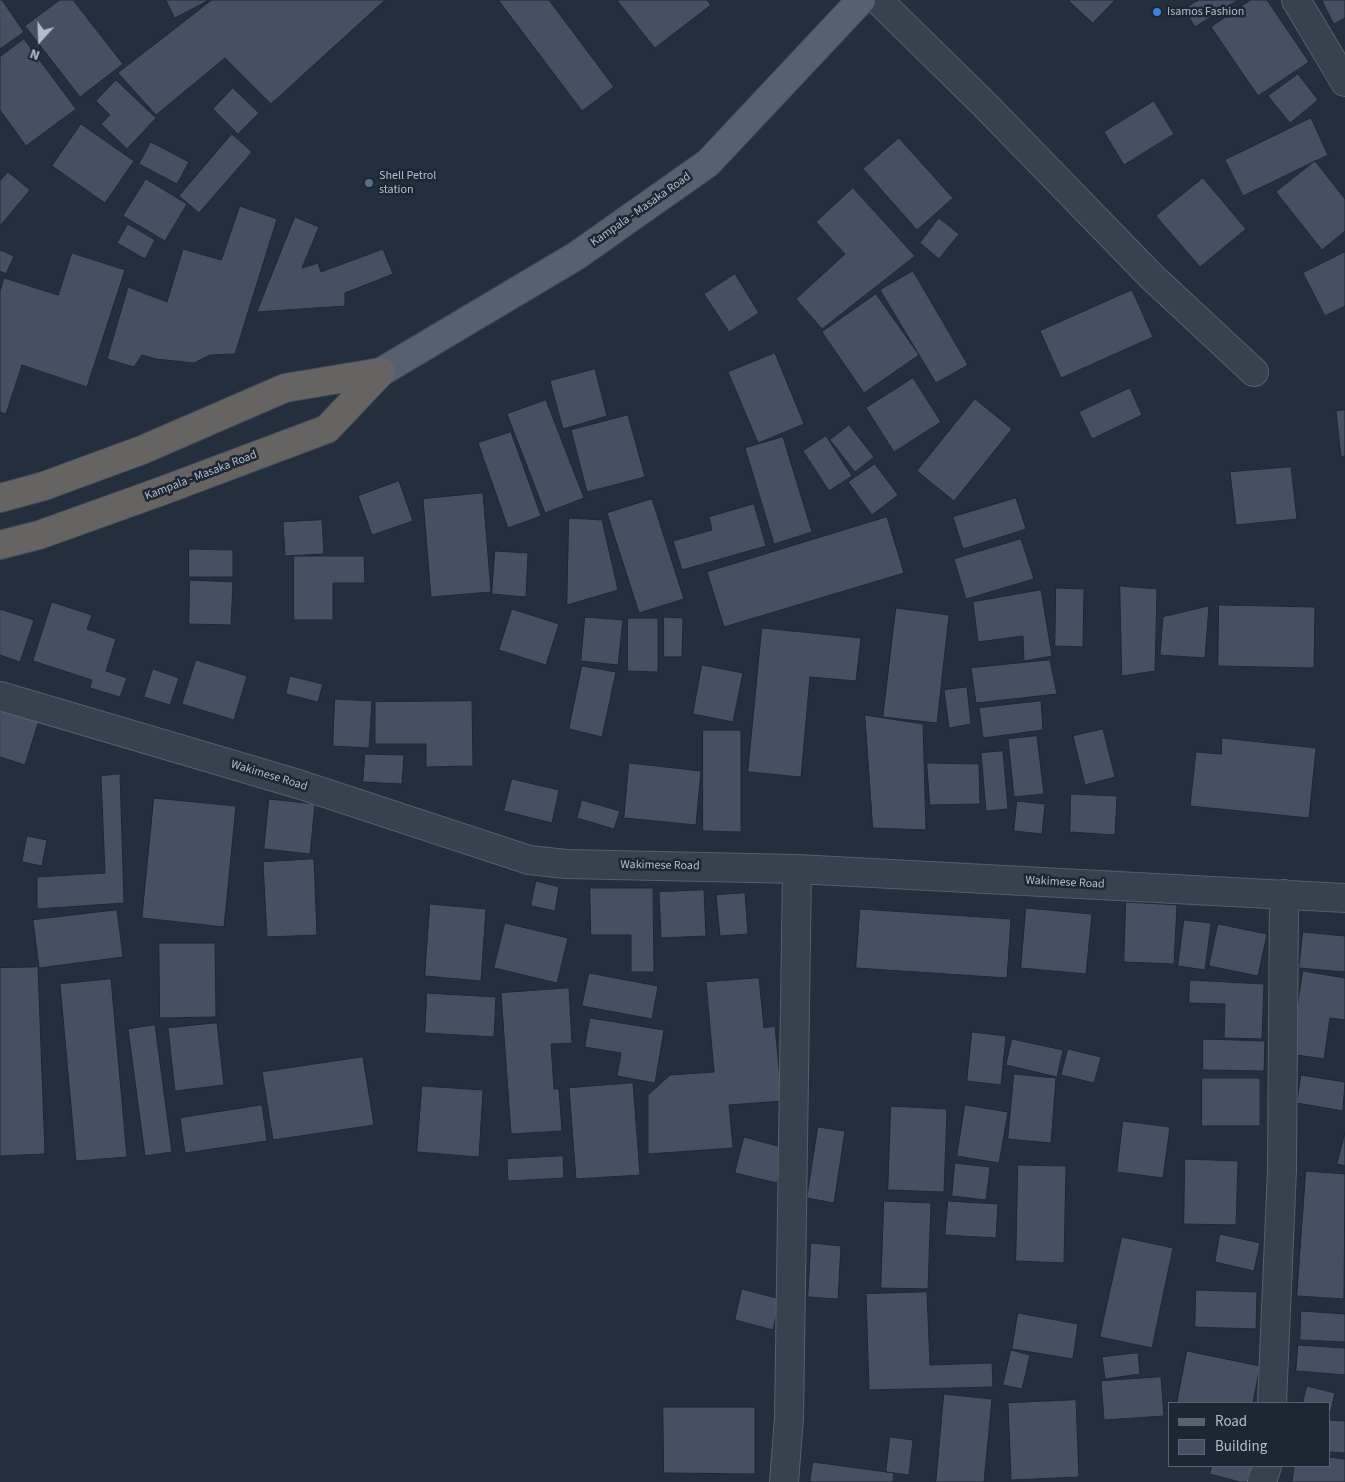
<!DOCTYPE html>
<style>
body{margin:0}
#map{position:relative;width:1345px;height:1482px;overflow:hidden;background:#242f3e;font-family:"Source Sans 3",sans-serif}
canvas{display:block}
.legend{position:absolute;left:1168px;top:1402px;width:162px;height:65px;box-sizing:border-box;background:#1d2633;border:1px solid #59626f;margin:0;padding:6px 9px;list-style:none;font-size:15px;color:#b4bcc9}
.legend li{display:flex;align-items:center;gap:10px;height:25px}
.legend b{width:25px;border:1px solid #59626f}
.north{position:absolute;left:15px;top:15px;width:50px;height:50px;-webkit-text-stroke:4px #1d2633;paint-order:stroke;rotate:200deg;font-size:14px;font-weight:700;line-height:20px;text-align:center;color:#b4bcc9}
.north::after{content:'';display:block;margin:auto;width:18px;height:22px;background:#b4bcc9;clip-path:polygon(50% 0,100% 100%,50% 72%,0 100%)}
</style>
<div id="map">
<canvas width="1345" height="1482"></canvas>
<ul class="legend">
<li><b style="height:6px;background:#56606e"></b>Road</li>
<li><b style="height:14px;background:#455162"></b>Building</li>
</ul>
<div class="north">N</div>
</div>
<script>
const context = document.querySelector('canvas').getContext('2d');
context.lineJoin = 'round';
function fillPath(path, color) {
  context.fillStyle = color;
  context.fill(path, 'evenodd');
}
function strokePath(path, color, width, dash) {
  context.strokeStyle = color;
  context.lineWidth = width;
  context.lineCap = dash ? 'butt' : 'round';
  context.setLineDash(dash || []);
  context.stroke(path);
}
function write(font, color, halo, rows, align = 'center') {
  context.font = font + ' "Source Sans 3",sans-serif';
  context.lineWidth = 5;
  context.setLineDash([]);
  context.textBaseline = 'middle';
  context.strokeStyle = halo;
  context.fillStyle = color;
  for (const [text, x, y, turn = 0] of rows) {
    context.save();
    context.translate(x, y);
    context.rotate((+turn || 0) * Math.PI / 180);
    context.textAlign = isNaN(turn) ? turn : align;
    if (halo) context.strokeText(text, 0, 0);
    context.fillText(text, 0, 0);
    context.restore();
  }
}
const building = new Path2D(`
 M0,0H2L24,32L0,49Z
 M60,0H73L123,64L80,97L25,26Z
 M166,0H209L175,18Z
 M212,0H385L271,104L225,58L156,115L118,73Z
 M501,0H549L614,87L582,111L499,1Z
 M617,0H707L711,5L655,48Z
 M1068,0H1115L1093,23Z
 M1199,0H1238L1195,27L1184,9Z
 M1251,0H1267L1309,62L1258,96L1211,27Z
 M1322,0H1345V18L1334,24Z
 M24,39L76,109L26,146L0,110V57Z
 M1298,74L1318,100L1290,123L1268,96Z
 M116,80L156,118L127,149L101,124L110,115L96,101Z
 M233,88L259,113L238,134L213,109Z
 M1154,101L1174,134L1124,165L1104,132Z
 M1311,118L1328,155L1243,196L1225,160Z
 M81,124L134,161L105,203L52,166Z
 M232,134L252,152L199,213L179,196Z
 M899,138L953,198L917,230L863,169Z
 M151,142L189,162L177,184L139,164Z
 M1315,161L1345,199V231L1322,250L1276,192Z
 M8,172L30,190L0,226V181Z
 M1203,178L1246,229L1200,267L1156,216Z
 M146,179L187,204L165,241L123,216Z
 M853,188L915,256L822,329L796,299L845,254L816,222Z
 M240,206L277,219L235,354L210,355L194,363L156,359L142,355L134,367L107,359L128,287L167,302L183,249L221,260Z
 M295,217L319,227L302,268L318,263L321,272L383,249L393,274L345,293V306L257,312Z
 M939,218L959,234L939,259L920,243Z
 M128,224L155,240L145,259L117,243Z
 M0,250L14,256L6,274L0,271Z
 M1345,252V306L1325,316L1303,273Z
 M72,253L125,270L87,387L22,365L6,414L0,412V291L4,278L58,295Z
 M913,271L968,365L936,383L880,290Z
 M735,274L759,313L729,332L704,294Z
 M1132,290L1153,337L1061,378L1040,331Z
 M876,294L919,355L864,393L822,332Z
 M775,353L804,424L758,443L728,372Z
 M595,369L607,416L563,429L550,381Z
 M913,378L941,422L894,452L866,408Z
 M1130,388L1142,415L1092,439L1079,412Z
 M975,399L1012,429L954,501L917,471Z
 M546,400L584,498L545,513L507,414Z
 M1345,410V456L1341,457L1336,411Z
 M628,415L645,477L587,492L571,430Z
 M849,425L874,457L855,472L830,440Z
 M511,432L541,516L508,528L478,443Z
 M826,436L852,476L829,491L803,451Z
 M783,437L812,532L774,544L745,448Z
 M875,464L898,495L872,515L848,482Z
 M1291,467L1297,519L1236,525L1230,472Z
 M399,481L413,521L372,535L358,496Z
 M483,493L491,592L431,597L423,499Z
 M1016,498L1026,529L963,549L953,517Z
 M652,499L684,599L639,613L607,513Z
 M754,504L766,546L682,570L673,541L712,530L709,517Z
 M887,517L904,573L724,627L707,572Z
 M569,518L602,520L618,590L567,605Z
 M322,520L324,554L285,556L283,522Z
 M1021,539L1034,579L966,599L954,559Z
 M189,549L233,550V577H189Z
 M495,551L528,553L526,597L492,594Z
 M294,556H364L365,583H333V620H294Z
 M190,580L233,582L231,625L189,624Z
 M1120,586L1157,589L1155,671L1122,676Z
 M1056,588L1084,589L1083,647L1055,646Z
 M1041,590L1052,656L1024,661L1023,636L978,642L973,602Z
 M52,602L92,615L87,629L116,639L106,671L127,678L120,697L90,688L92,680L33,661Z
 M1219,605L1315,607L1314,668L1218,666Z
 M1209,606L1205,658L1160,655L1163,617Z
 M896,608L949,615L937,723L883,717Z
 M0,609L34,620L20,662L0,655Z
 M512,609L559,624L546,665L499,650Z
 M585,617L623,620L618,665L581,661Z
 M664,617L683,618L682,657H664Z
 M628,618H658V672L628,671Z
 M762,628L861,638L856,681L810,677L801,777L748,772Z
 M196,660L247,676L234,720L182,704Z
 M1050,660L1057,694L976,703L971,668Z
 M702,665L743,673L733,722L693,714Z
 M582,666L616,672L602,737L569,729Z
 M153,669L179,678L170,705L144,697Z
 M290,676L323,684L318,702L286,694Z
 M967,687L971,724L949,728L944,690Z
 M335,699L372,701L369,748L333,746Z
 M472,701L473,766L426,767V744H375V702Z
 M1041,701L1043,730L983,738L979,708Z
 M0,707L39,720L25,765L0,757Z
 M865,715L923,724L926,830L873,828Z
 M1103,729L1115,777L1085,785L1073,736Z
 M703,730H741V832L703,831Z
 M1037,736L1044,794L1014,797L1008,739Z
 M1222,738L1316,748L1309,818L1190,806L1196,752L1221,754Z
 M1003,751L1008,809L986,811L981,753Z
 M365,754L404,755L402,784L363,782Z
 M629,763L701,771L696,825L624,818Z
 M927,763L979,764L980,804L930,805Z
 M120,774L124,903L37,909V877L105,873L101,776Z
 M512,779L559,790L552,823L504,811Z
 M1071,794L1117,796L1115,835L1070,832Z
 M154,798L236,806L224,927L142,918Z
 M269,799L315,804L310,854L264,849Z
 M582,800L620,811L614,829L577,818Z
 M1017,801L1045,804L1042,834L1014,831Z
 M27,836L47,840L42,866L22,862Z
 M314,859L317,935L267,937L263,862Z
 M536,881L559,887L555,911L531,906Z
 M590,888H653L654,972H631V935H591Z
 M704,890L706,936L661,938L659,892Z
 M745,893L748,934L720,936L716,895Z
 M1126,902L1177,905L1174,964L1124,962Z
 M430,904L486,909L481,981L425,976Z
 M1026,908L1092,914L1086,974L1021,968Z
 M860,909L1011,919L1007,978L856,968Z
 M117,910L123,957L39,968L33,920Z
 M1184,920L1211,923L1205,970L1178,966Z
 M505,923L568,938L557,983L494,968Z
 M1218,924L1267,934L1258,976L1209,966Z
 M1303,932L1345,936V972L1299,968Z
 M159,943H215L216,1017L160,1018Z
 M38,967L45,1154L0,1156V968Z
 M1303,971L1345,978V1020L1330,1018L1324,1059L1290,1054Z
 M589,973L658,986L652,1019L582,1006Z
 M759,978L764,1028L775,1026L782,1101L729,1105L733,1148L648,1154V1095L670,1075L714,1072L706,982Z
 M111,979L127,1157L76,1161L60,984Z
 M1190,980L1264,984L1262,1039L1224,1038L1225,1004L1189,1003Z
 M569,988L572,1043L551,1044L554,1089H559L562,1131L511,1134L501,993Z
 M427,993L496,997L494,1037L425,1033Z
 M590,1018L664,1030L655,1083L617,1076L621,1053L585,1047Z
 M217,1023L224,1085L175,1091L168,1028Z
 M155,1025L172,1152L145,1156L128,1029Z
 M972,1032L1006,1036L1001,1085L967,1081Z
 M1012,1039L1063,1050L1057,1077L1006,1065Z
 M1203,1039L1265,1041L1264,1071L1203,1070Z
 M1068,1049L1101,1057L1094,1083L1061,1075Z
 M363,1057L374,1125L273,1140L262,1072Z
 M1014,1074L1056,1078L1051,1143L1008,1139Z
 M1301,1075L1345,1082L1343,1111L1297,1103Z
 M1202,1078H1260V1126H1202Z
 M633,1083L640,1175L576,1179L569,1088Z
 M422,1086L483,1090L479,1157L417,1152Z
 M262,1105L267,1141L185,1153L180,1118Z
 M965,1105L1008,1112L999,1163L957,1156Z
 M891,1106L947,1109L944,1192L888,1190Z
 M1123,1121L1170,1127L1163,1178L1117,1172Z
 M818,1127L845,1131L834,1203L807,1198Z
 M1345,1133V1166L1337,1164Z
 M744,1137L785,1148L777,1183L735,1173Z
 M563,1156L564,1178L508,1181L507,1159Z
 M1185,1159L1238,1161L1236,1225L1184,1224Z
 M955,1163L990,1167L986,1200L952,1196Z
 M1018,1165L1066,1166L1064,1263L1016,1261Z
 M1306,1171L1345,1174L1344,1299L1297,1296Z
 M884,1201L931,1203L928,1289L881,1288Z
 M948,1201L998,1204L996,1238L945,1235Z
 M1220,1234L1260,1243L1254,1271L1215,1262Z
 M1122,1237L1173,1248L1152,1348L1100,1337Z
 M811,1243L841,1246L838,1299L808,1297Z
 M742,1289L780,1299L773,1330L735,1320Z
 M1196,1290L1257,1292L1256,1329L1195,1327Z
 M927,1292L930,1365L992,1363L993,1387L869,1390L866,1294Z
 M1301,1311L1345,1314V1342L1300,1340Z
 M1018,1313L1078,1324L1073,1359L1012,1349Z
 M1298,1345L1345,1348V1375L1296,1371Z
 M1011,1350L1030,1355L1022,1389L1003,1385Z
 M1187,1351L1260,1366L1253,1403H1177Z
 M1138,1353L1140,1374L1105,1379L1102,1357Z
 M1161,1377L1164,1416L1104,1420L1101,1381Z
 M1307,1386L1335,1393L1330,1415L1329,1403H1303Z
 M944,1394L992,1399L984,1482H936Z
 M1076,1400L1079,1477L1011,1480L1008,1403Z
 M663,1407H755V1474L664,1473Z
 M1329,1420L1345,1421V1453L1329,1452Z
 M890,1437L913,1440L909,1475L886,1472Z
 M1329,1457L1345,1459V1482H1292L1294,1466H1329Z
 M813,1462L894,1473L893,1482H810Z
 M1212,1466H1258L1253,1482H1240L1210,1474Z`);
fillPath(building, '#455162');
strokePath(building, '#1f2835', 1);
const minor = new Path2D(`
 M878,0L985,105L1151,276L1254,372
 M1296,0L1345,82
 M0,696L298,784L529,860L566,864L797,869L1345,898
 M1272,1403L1282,1169L1284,894
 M784,1482L789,1418L797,869
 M1262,1482L1267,1466`);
const primary = new Path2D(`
 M381,372L576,256L708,163L861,0`);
const trunk = new Path2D(`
 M0,498L44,486L142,450L285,388L381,372
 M0,545L39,535L159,492L327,429L381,372`);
strokePath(minor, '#565f6c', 30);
strokePath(primary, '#414a57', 30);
strokePath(trunk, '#434c59', 30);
strokePath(minor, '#38414e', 28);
strokePath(primary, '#56606e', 28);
strokePath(trunk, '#656462', 28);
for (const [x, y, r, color] of [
 [1157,12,5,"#3f7fe0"],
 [369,183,5,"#5c6f8a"]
]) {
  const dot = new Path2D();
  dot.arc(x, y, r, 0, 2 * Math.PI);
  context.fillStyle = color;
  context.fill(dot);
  strokePath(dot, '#1d2633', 2);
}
write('12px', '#b4bcc9', '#1d2633', [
 ["Isamos Fashion",1167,12],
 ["Shell Petrol",379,176],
 ["station",379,190]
], 'left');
write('12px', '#b4bcc9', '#1d2633', [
 ["Kampala - Masaka Road",641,210,-35],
 ["Kampala - Masaka Road",201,476,-21],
 ["Wakimese Road",269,776,17],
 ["Wakimese Road",660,866,1],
 ["Wakimese Road",1065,883,3]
]);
</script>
